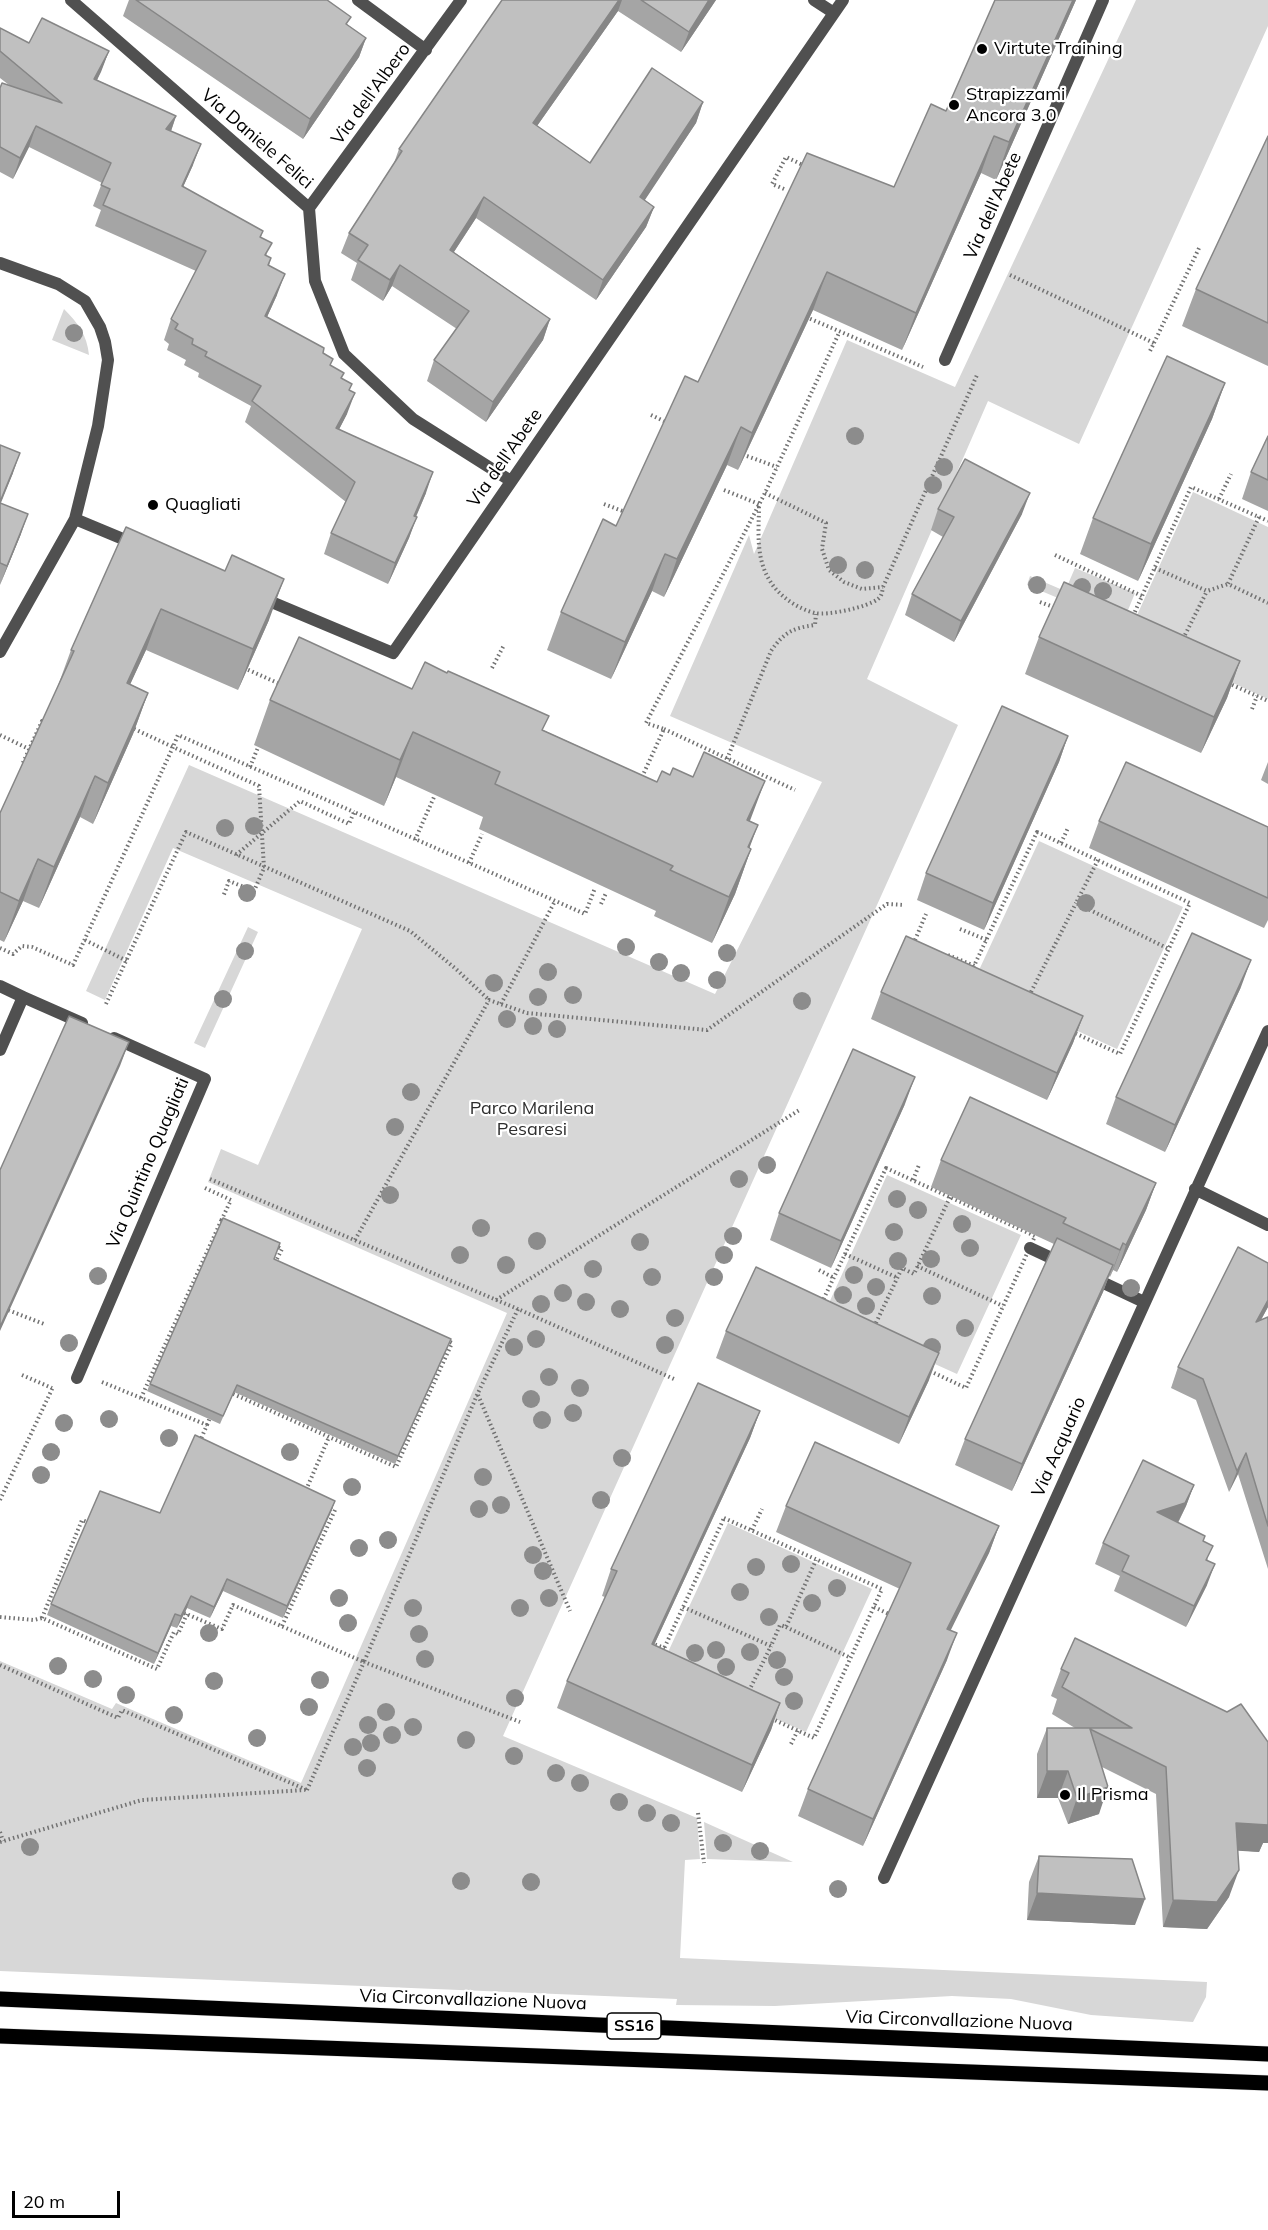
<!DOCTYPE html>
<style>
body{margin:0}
#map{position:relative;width:1268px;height:2230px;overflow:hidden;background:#fff;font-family:Mulish,sans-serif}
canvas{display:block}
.scale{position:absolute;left:12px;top:2191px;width:108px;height:27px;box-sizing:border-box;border:3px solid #000;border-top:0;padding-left:8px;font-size:18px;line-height:21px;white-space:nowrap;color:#000;-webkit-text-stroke:4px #fff;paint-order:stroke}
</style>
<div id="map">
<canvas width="1268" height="2230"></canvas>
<div class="scale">20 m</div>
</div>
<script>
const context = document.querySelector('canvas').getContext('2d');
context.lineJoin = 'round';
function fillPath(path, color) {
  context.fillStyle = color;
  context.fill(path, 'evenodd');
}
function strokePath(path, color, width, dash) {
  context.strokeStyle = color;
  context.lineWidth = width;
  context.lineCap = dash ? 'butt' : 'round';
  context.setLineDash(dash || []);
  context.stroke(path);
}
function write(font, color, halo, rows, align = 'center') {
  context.font = font + ' Mulish,sans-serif';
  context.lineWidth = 4.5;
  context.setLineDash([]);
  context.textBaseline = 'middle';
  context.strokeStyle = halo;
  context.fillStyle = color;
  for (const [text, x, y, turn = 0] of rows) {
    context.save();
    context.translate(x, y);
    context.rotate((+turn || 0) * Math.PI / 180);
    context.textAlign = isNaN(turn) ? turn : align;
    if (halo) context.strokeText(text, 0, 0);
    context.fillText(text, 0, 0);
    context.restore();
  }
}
fillPath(new Path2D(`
 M1136,0H1268V26L1079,444L988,401L867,679L958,725L503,1736L697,1818L700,1859L685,1860L680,1958L1207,1982L1206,1997L1193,2022L1091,2015L1011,1999L952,1996L775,2006L676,2005L677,1999L0,1971V1661L112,1709L116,1703L301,1783L507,1313L208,1182L221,1149L258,1165L362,929L173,848L105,1000L86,991L189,765L715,994L822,782L670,716L749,535L754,554L847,340L955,387Z
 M64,309C78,323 87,335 89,355L52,340Z
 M1193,492L1268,527V699L1128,635Z
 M1075,568L1135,593L1122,625L1027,585L1030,576L1065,591Z
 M1039,841L1183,907L1117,1049L973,983Z
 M248,927L258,932L205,1048L194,1043Z
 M887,1175L1021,1235L957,1374L824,1314Z
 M728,1523L872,1589L806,1732L743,1705L662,1665Z
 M704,1822L793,1862L707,1859Z`), '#d7d7d7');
const primary = new Path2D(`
 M0,1999L1268,2054
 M0,2036L1268,2083`);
strokePath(primary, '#dbdbdb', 16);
strokePath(new Path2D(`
 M784,189L772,184L786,157L805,166
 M1010,275L1154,343L1149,353
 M806,317L923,367
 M1154,343L1200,246
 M651,415L666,422
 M747,456L777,467
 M724,490L759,504C759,531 755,557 770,581C779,596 798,609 815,613C827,616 868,607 878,599C882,596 882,592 883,587L977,375
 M765,493L826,523L822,549L829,570L844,582L862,589L883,587
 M1219,499L1231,474
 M604,504L625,512
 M1259,517L1228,584L1268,603
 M1055,555L1142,596
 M1155,568L1207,591L1228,584
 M1040,602L1056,608
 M1133,616L1191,487L1268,521
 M1183,639L1207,591
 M244,668L280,684V683
 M492,668L504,645
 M1228,683L1268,701
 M1252,709L1257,696
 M130,727L173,747L178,735L354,812
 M664,729L795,790
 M0,735L29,749
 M727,759L771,651C784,632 793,628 815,625L816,614
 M24,766L22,765L42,721H44
 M250,767L259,745
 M642,777L664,729L646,723L765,493L839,333
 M1037,832L1190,903L1120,1054L966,983Z
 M415,840L434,797
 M1061,843L1068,828
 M236,855L300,801L349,824L354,812L585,914L595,888
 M1098,860L1076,903L1169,949
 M469,863L482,834
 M601,904L606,893
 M960,929L987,940
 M85,940L127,961
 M915,940L926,914
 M0,948L13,954L22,946L32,947L73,965L173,747L259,786L264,868L254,891L229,881L223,897
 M948,955L975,966
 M1029,996L1076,903
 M106,1004L186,832L410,931L456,969L489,1000
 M501,1004L555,901
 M886,1168L1035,1236L966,1388L815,1317Z
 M210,1179L518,1309
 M913,1180L919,1165
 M205,1188L231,1200L221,1221
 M355,1240L489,1000L527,1013L707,1030L887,904L904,905
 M845,1254L898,1278
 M275,1263L282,1249L276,1246
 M917,1266L1003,1306
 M819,1270L834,1278
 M496,1300L801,1109
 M0,1307L44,1324
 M874,1327L902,1268L914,1274L950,1197
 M22,1375L52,1388
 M102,1382L207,1425L200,1441
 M229,1392L396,1467L452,1343L446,1340
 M478,1395L570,1611
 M141,1398L221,1221L225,1223
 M207,1425L211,1415
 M306,1490L329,1437
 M0,1500L53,1387
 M724,1518L882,1589L814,1738L656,1666Z
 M752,1530L762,1509
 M683,1607L771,1646L780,1625L786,1627L816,1560
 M874,1607L891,1615
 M184,1613L222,1629L233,1605L364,1662L477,1395L518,1309L674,1379
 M0,1617L34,1620L42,1618L157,1669L174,1632L178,1634L187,1614
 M42,1618L82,1520L89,1523
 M282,1626L335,1510L329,1508
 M786,1627L851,1658
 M651,1643L665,1648
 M0,1665L118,1718L122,1710L307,1790
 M749,1691L771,1646
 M791,1744L798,1730
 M307,1790L364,1662L520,1722
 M698,1813L704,1863
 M0,1832L3,1841
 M0,1842L142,1800L305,1790`), '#727272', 4, [1.5, 3]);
strokePath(new Path2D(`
 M1030,1248L1062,1263
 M1091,1277L1144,1302`), '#505050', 12);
strokePath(new Path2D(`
 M71,0L309,208L315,281L344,354L413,419L511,481
 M358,0L426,50
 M814,0L834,13
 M309,208L461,0
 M0,263L58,284L85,301L100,327L105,342L108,360L98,426L75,519
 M945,360L1103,0
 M262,598L393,653L843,0
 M0,652L75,519L135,544
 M0,986L23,997L0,1050
 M23,997L82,1023
 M1195,1189L1268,1225
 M77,1378L205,1079L114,1038
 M884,1878L1268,1031`), '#505050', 12);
strokePath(primary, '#000', 15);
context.fillStyle = '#8c8c8c';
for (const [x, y] of [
 [74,333],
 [855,436],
 [944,467],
 [933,485],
 [838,565],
 [865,570],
 [1037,585],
 [1082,587],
 [1103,591],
 [254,826],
 [225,828],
 [247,893],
 [1086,903],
 [626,947],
 [245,951],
 [727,953],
 [659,962],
 [548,972],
 [681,973],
 [717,980],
 [494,983],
 [573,995],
 [538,997],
 [223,999],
 [802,1001],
 [507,1019],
 [533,1026],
 [557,1029],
 [411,1092],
 [395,1127],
 [767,1165],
 [739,1179],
 [390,1195],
 [897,1199],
 [918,1210],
 [962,1224],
 [481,1228],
 [894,1232],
 [733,1236],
 [537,1241],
 [640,1242],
 [970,1248],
 [460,1255],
 [724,1255],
 [931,1259],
 [898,1261],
 [506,1265],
 [593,1269],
 [854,1275],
 [98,1276],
 [652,1277],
 [714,1277],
 [876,1287],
 [1131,1288],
 [563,1293],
 [843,1295],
 [932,1296],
 [586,1302],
 [541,1304],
 [866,1306],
 [620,1309],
 [675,1318],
 [965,1328],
 [536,1339],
 [69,1343],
 [665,1345],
 [514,1347],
 [932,1347],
 [549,1377],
 [580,1388],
 [531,1399],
 [573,1413],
 [109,1419],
 [542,1420],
 [64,1423],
 [169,1438],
 [51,1452],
 [290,1452],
 [622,1458],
 [41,1475],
 [483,1477],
 [352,1487],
 [601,1500],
 [501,1505],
 [479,1509],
 [388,1540],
 [359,1548],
 [533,1555],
 [791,1564],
 [756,1567],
 [543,1571],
 [837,1588],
 [740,1592],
 [339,1598],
 [549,1598],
 [812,1603],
 [413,1608],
 [520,1608],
 [769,1617],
 [348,1623],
 [209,1633],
 [419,1634],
 [716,1650],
 [750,1652],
 [695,1653],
 [425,1659],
 [777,1660],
 [58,1666],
 [726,1667],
 [784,1677],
 [93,1679],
 [320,1680],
 [214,1681],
 [126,1695],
 [515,1698],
 [794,1701],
 [309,1707],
 [386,1712],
 [174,1715],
 [368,1725],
 [413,1727],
 [392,1735],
 [257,1738],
 [466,1740],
 [371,1743],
 [353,1747],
 [514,1756],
 [367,1768],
 [556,1773],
 [580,1783],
 [619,1802],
 [647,1813],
 [671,1823],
 [723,1843],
 [30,1847],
 [760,1851],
 [461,1881],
 [531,1882],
 [838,1889]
]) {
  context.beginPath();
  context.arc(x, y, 9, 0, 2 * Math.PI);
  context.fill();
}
fillPath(new Path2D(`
 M129,0H327L348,25L366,38L359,57L303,139L123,16Z
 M502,0H716L681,52L618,11L537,126L590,163L703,102L696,123L644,200L654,207L646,227L596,300L476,218L454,252L550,319L543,340L486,422L427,381L434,360L457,329L392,286L383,301L351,280L357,263L341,253L349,233L394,163L399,149Z
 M995,0H1076L996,180L981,173L902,350L813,310L738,470L727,465L664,597L652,591L611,679L547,650L561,612L616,526L698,382L894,187L946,111Z
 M0,28L29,43L109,51L97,80L176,116L171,131L193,165L183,187L263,231L261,237L267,256L271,258L269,266L277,295L267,317L323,353L331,365L342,379L349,390L347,414L339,429L426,493L416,517L409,538L388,584L324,554L331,533L346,502L245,422L251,406L198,377L199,373L184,365L186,360L167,350L169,344L164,340L171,319L196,271L95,226L101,210L93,206L102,183L29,147L13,179L0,172V88L9,85L0,78Z
 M1268,136V366L1182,326L1196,289Z
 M1225,383L1212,419L1138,581L1080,554L1093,518Z
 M1268,436V511L1242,499L1251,472Z
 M0,445L13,473L1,503L21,534L0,585Z
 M938,509L1022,514L954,642L905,615L912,594L943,537L931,530Z
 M126,527L269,620L238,690L146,650L130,684L148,693L133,734L93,824L80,817L39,908L23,901L4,942L0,940V813L56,691L71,650Z
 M1039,637L1240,661L1227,698L1201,753L1025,674Z
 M412,689L543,730L657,782L750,821V848L751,849L735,894L712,943L654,916L656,911L479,829L483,817L396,777L384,806L254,745L270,700Z
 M1068,736L1059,762L984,930L917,900L926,873Z
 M1268,762V784L1261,780Z
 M1099,821L1268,827V920L1264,928L1089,848Z
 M1241,987L1165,1152L1106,1124L1116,1097Z
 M881,992L1083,1016L1073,1043L1047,1100L871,1019Z
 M905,1104L831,1268L770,1240L779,1213Z
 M941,1160L1156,1183L1146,1210L1117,1272L1113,1270L1110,1277L1109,1276L1103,1292L1012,1491L955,1465L965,1439L1054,1244L931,1187Z
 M274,1259L451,1339L395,1464L234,1392L220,1424L147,1391L150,1384Z
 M1268,1263V1307L1261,1320L1268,1317V1569L1238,1474L1229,1492L1196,1400L1171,1388L1178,1367Z
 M726,1331L929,1380L899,1444L716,1358Z
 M760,1411L750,1438L654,1645L780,1703L771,1730L742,1792L557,1708L567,1681L605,1597L602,1596L611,1569Z
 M1194,1485L1186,1506L1178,1523L1203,1541L1208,1561L1207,1585L1186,1627L1114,1591L1120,1576L1095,1564L1103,1543Z
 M335,1501L331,1512L283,1618L223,1591L210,1618L187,1608L177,1628L171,1626L154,1664L47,1615L51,1604L160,1513Z
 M786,1506L999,1526L989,1553L950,1630L947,1660L863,1846L798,1816L808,1789L900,1589L776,1532Z
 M1061,1669L1268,1742V1843H1263L1259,1852L1237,1850L1229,1897L1207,1929L1163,1927L1156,1794L1102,1767L1099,1814L1068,1824L1058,1798H1037V1754L1047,1728H1075L1052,1714L1057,1699L1051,1696Z
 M1039,1856L1135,1925L1027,1920L1029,1882Z`), '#a5a5a5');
fillPath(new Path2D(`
 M619,0H622L618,11L525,143L533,123Z
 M709,0H716L681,52L689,32Z
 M1073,0H1076L996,180L1009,142Z
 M366,38L359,57L303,139L310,119Z
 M109,51L101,72L87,100L94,79Z
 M703,102L696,123L633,218L640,197Z
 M176,116L169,137L166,129Z
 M36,126L29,147L13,179L20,158Z
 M994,136L981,173L902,350L916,313Z
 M201,144L193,165L174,207L182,186Z
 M484,197L476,218L442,270L450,250Z
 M654,207L646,227L596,300L603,280Z
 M400,265L392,286L383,301L390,280Z
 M827,272L813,310L738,470L752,433Z
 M285,274L277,295L258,337L265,316Z
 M550,319L543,340L486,422L493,402Z
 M1225,383L1212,419L1138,581L1151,544Z
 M355,393L347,414L329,449L336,428Z
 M741,427L727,465L664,597L677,559Z
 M20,453L13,473L0,504V502Z
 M433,472L426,493L407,537L414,516Z
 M1030,493L1022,514L954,642L961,621Z
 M28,514L21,534L0,585L7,566Z
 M417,517L409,538L388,584L395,563Z
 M665,554L652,591L611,679L625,642Z
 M284,579L269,620L238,690L253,649Z
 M161,609L146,650L112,724L127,683Z
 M1240,661L1227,698L1201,753L1214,717Z
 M148,693L133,734L93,824L108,783Z
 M413,732L396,777L384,806L400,760Z
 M1068,736L1059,762L984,930L993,903Z
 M95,776L80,817L39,908L54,867Z
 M765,781L748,826L747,820Z
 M758,825L742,868L751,849L735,894L712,943L748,847Z
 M38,859L23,901L4,942L19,901Z
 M1251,960L1241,987L1165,1152L1175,1125Z
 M1083,1016L1073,1043L1047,1100L1057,1073Z
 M129,1042L120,1066L0,1331V1327L19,1283Z
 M915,1077L905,1104L831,1268L841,1241Z
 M1156,1183L1146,1210L1117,1272L1126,1245Z
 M1123,1243L1113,1270L1110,1277L1120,1250Z
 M1113,1265L1103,1292L1012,1491L1022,1464Z
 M1268,1300V1307L1248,1343L1256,1322Z
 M451,1339L448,1347L395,1464L398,1456Z
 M939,1353L929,1380L899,1444L909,1417Z
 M760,1411L750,1438L642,1671L652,1644Z
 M1246,1453L1238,1474L1229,1492L1237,1471Z
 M1194,1485L1186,1506L1177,1524L1157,1512Z
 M335,1501L331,1512L283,1618L287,1606Z
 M999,1526L989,1553L938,1656L947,1629Z
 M1215,1564L1207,1585L1186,1627L1194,1606Z
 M227,1579L223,1591L210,1618L214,1607Z
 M191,1596L187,1608L177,1628L181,1616Z
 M175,1614L171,1626L154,1664L158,1653Z
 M957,1633L947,1660L863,1846L873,1819Z
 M780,1703L771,1730L742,1792L752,1765Z
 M1047,1771H1068L1058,1798H1037Z
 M1108,1787L1099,1814L1068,1824L1077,1798Z
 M1268,1820V1843H1263L1259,1852L1226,1850L1236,1823Z
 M1239,1870L1229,1897L1207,1929L1163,1927L1173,1900Z
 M1037,1893L1145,1899L1135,1925L1027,1920Z`), '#868686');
const building = new Path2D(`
 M136,0H327L351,17L346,24L366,38L310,119Z
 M502,0H619L533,123L590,163L652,68L703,102L640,197L654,207L603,280L484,197L450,250L550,319L493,402L434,360L469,311L400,265L390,280L358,260L368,245L349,233L402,151L399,149Z
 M641,0H709L689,32Z
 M995,0H1073L1009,142L994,136L916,313L827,272L752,433L741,427L677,559L665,554L625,642L561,612L603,519L616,526L685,376L698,382L807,153L894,187L931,104L946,111Z
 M42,18L109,51L94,79L176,116L166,129L201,144L182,186L263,231L260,237L272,243L265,255L271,258L268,265L285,274L265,316L324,348L323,353L333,359L330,365L344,373L341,378L352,384L349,390L355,393L336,428L433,472L414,516L417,517L395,563L331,533L355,482L252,401L261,386L205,356L207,352L192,344L193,339L175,329L178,324L171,319L206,251L103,205L110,189L101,185L111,163L36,126L20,158L0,147V88L2,83L62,103L0,51V28L29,43Z
 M1268,136V323L1196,289Z
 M1167,356L1225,383L1151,544L1093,518Z
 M1268,436V480L1251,472Z
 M0,445L20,453L0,502Z
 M965,459L1030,493L961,621L912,594L954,517L938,509Z
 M0,503L28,514L7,566L0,563Z
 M126,527L225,571L232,555L284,579L253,649L161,609L127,683L148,693L108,783L95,776L54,867L38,859L19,901L0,892V813L74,651L71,650Z
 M1064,582L1240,661L1214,717L1039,637Z
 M299,637L412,689L425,662L447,673L448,671L549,716L542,730L657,782L662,771L670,775L673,768L693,777L704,752L765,781L747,820L758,825L748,847L751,849L729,897L670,870L673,866L495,784L500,772L413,732L400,760L270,700Z
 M1002,706L1068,736L993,903L926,873Z
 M1126,762L1268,827V898L1099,821Z
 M1192,933L1251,960L1175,1125L1116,1097Z
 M906,936L1083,1016L1057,1073L881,992Z
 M69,1016L129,1042L0,1327V1170Z
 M853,1049L915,1077L841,1241L779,1213Z
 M970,1097L1156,1183L1126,1245L1123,1243L1120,1250L1063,1223L1066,1218L941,1160Z
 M223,1218L280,1243L274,1259L451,1339L398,1456L237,1385L223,1416L150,1384Z
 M1057,1238L1113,1265L1022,1464L965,1439Z
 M1238,1247L1268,1263V1300L1256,1322L1268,1317V1526L1246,1453L1237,1471L1203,1379L1178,1367Z
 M756,1267L939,1353L909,1417L726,1331Z
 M698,1383L760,1411L652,1644L780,1703L752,1765L567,1681L617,1571L611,1569Z
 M195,1435L335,1501L287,1606L227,1579L214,1607L191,1596L181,1616L175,1614L158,1653L51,1604L100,1491L160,1513Z
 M815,1442L999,1526L947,1629L957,1633L873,1819L808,1789L911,1563L786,1506Z
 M1143,1460L1194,1485L1185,1503L1157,1512L1205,1536L1203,1541L1213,1546L1206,1560L1215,1564L1194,1606L1122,1571L1129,1556L1103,1543Z
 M1075,1638L1227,1712L1241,1704L1268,1742V1825L1236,1823L1239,1870L1217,1902L1173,1900L1166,1767L1090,1729L1108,1787L1077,1798L1068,1771H1047V1728H1132L1062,1687L1069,1673L1061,1669Z
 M1039,1856L1132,1859L1145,1899L1037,1893Z`);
fillPath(building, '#c0c0c0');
strokePath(building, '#868686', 1.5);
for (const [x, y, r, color] of [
 [982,49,6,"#000"],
 [954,105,6,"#000"],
 [153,505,6,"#000"],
 [1065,1795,6,"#000"]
]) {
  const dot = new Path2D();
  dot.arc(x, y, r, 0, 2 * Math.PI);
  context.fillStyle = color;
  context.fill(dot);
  strokePath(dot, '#fff', 2);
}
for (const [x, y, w] of [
 [634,2026,54]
]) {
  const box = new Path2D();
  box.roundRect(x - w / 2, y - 13, w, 26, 4.5);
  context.fillStyle = '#fff';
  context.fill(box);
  strokePath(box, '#000', 1.5);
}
write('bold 16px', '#000', null, [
 ["SS16",634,2026]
]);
write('18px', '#000', '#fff', [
 ["Virtute Training",994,49],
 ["Strapizzami",966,95],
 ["Ancora 3.0",966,116],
 ["Quagliati",165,505],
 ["Il Prisma",1077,1795]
], 'left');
write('18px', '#000', '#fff', [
 ["Via dell'Albero",371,94,-54],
 ["Via Daniele Felici",257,139,41],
 ["Via dell'Abete",993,206,-66],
 ["Via dell'Abete",505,458,-55],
 ["Via Quintino Quagliati",148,1163,-67],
 ["Via Acquario",1059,1447,-66],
 ["Via Circonvallazione Nuova",473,2000,2],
 ["Via Circonvallazione Nuova",959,2021,2]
]);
write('18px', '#2e2e2e', '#fff', [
 ["Parco Marilena",532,1109],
 ["Pesaresi",532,1130]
]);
</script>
